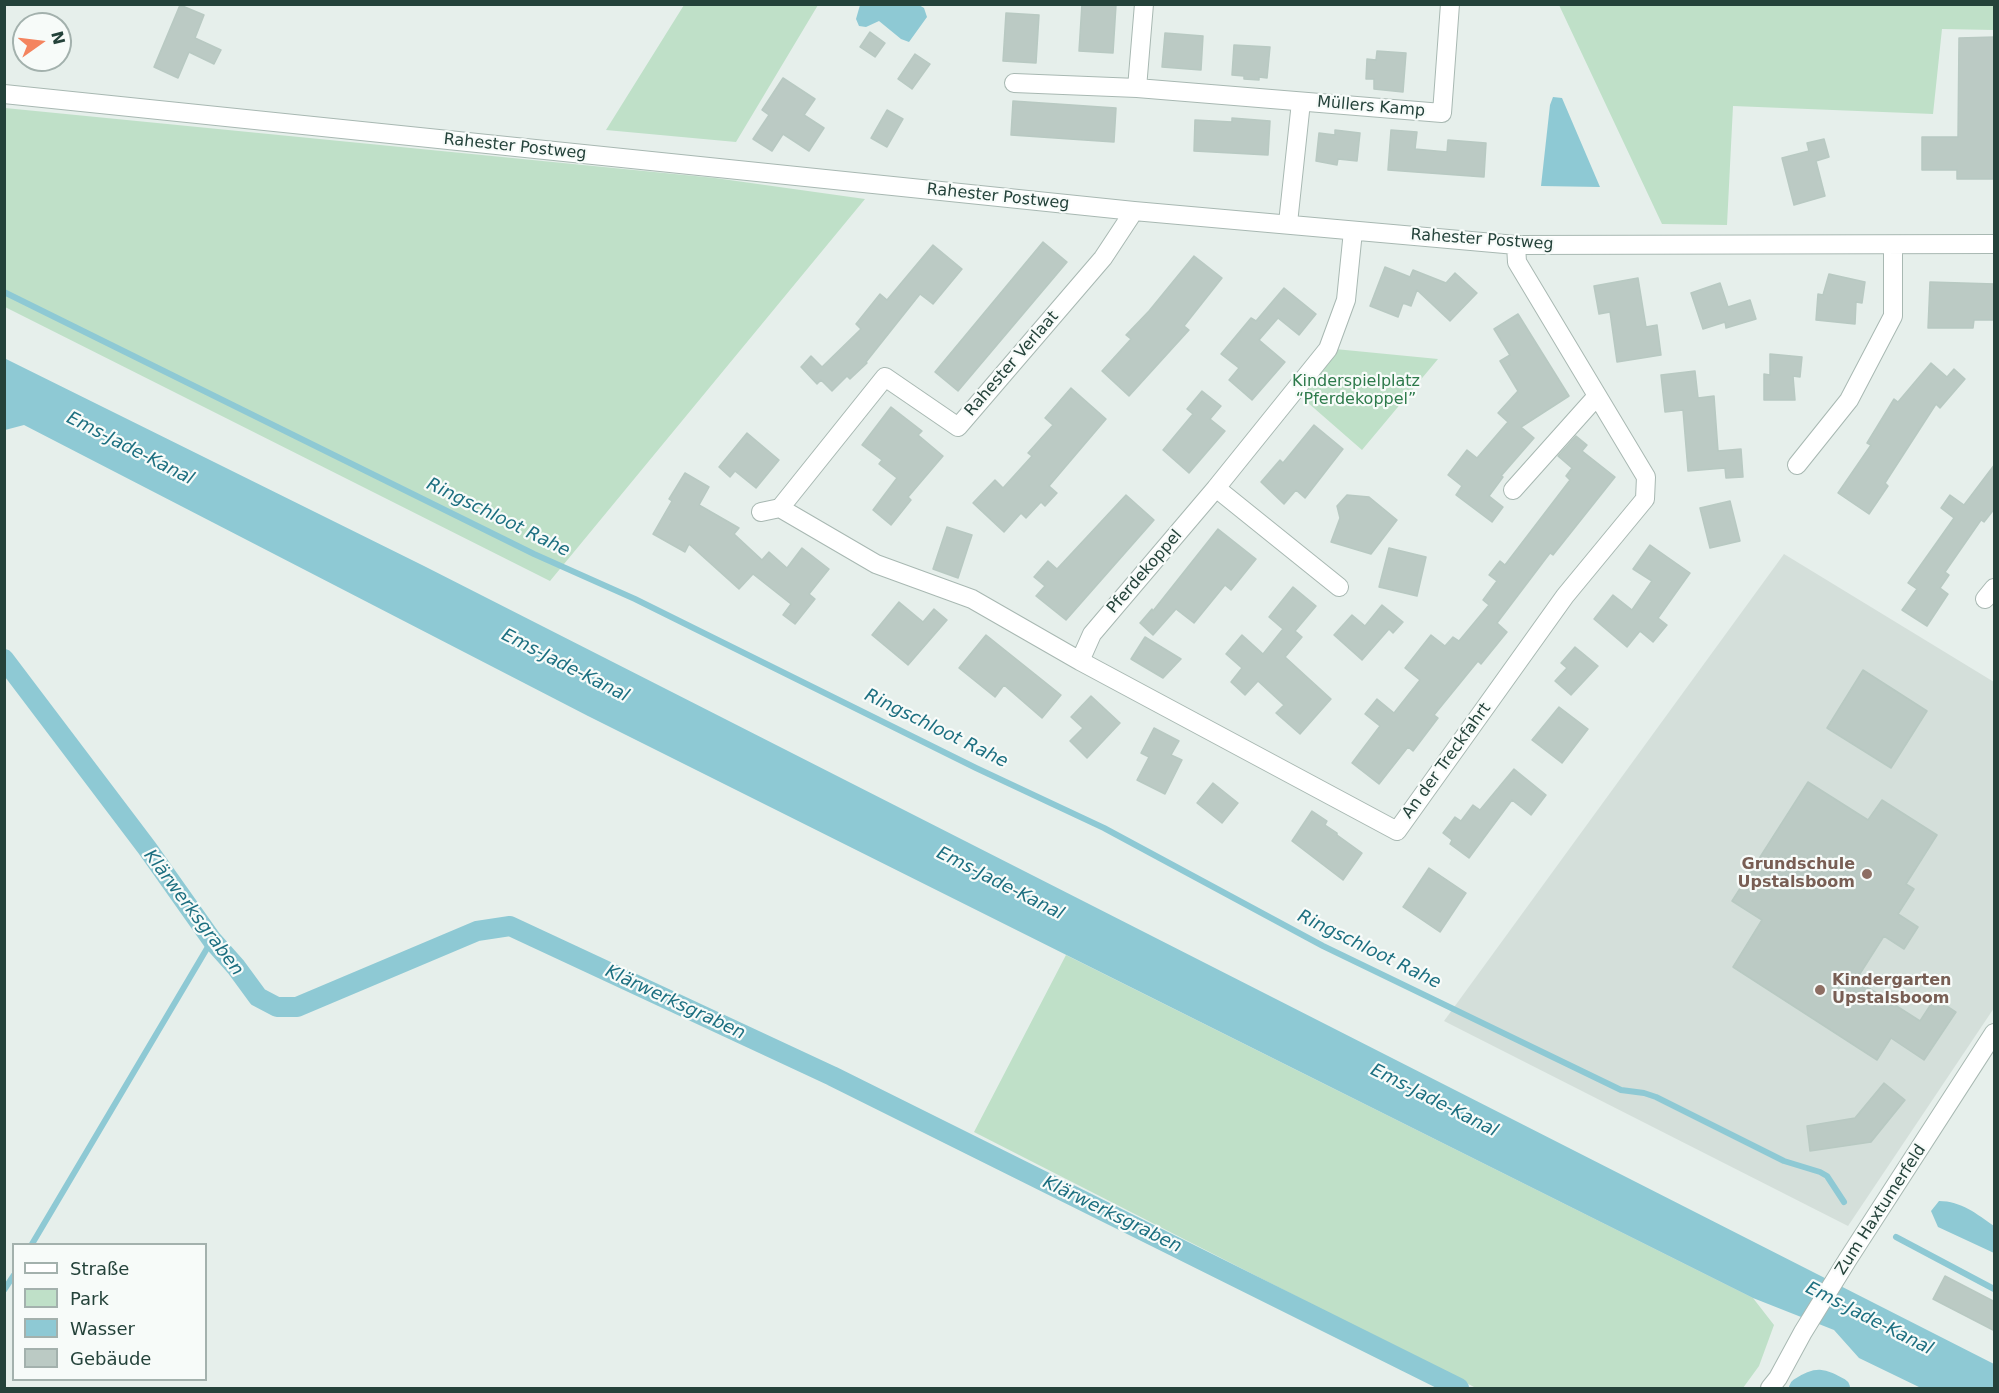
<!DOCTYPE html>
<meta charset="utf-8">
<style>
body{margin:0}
#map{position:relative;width:1999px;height:1393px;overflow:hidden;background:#e6efeb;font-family:"DejaVu Sans",sans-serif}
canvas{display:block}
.frame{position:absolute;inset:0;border:6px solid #24423a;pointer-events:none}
.legend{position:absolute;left:12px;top:1243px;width:195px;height:138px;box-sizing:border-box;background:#f7fbf9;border:2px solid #a3b1ad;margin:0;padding:8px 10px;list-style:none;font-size:18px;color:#24423a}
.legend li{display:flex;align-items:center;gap:12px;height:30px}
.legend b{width:30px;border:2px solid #a3b1ad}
.north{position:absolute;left:12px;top:12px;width:60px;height:60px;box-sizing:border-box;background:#f7fbf9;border:2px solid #a3b1ad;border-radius:50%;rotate:76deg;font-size:16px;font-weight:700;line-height:24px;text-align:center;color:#24423a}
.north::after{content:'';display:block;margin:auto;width:21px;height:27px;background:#f4845f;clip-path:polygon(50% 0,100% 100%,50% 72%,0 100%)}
</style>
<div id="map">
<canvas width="1999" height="1393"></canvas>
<div class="frame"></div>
<ul class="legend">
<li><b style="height:8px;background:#fff"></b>Straße</li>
<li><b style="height:16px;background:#bfe0c8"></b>Park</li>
<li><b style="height:16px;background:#8ec9d4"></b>Wasser</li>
<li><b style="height:16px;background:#bbcac4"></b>Gebäude</li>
</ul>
<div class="north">N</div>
</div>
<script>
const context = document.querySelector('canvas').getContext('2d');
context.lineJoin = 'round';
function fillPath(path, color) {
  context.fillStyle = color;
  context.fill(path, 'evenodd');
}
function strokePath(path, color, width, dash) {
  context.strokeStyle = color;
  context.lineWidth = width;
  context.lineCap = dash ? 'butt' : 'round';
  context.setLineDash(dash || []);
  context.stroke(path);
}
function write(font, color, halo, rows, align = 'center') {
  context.font = font + ' "DejaVu Sans",sans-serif';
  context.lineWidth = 4.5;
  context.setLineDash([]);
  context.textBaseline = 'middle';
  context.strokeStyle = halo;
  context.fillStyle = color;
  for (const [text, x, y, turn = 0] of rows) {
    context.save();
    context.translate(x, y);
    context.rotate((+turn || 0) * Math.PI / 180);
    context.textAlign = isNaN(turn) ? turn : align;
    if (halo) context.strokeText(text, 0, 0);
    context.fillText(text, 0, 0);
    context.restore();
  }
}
fillPath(new Path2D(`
 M1784,554L1994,682V1008L1848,1226L1444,1021Z`), '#d4dfda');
fillPath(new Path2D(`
 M684,5H818L736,142L606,130Z
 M1559,5H1994V30L1942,29L1933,114L1733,106L1727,225L1662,224Z
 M5,108L715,178L865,199L550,581L5,307Z
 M1335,349L1438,359L1362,450L1299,395Z
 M1066,955L1753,1298L1774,1325L1759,1366L1743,1388H1476L974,1132Z`), '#bfe0c8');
fillPath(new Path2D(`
 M860,5H919L924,8L927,17L909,42L901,39L879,21L866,27L859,26L856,19Z
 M1553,97L1562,98L1600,187L1541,186L1550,105Z
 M4,358L424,566L1994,1364V1388H1921L1859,1358L1834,1330L1753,1298L588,716L24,425L5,430Z
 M1939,1201C1961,1201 1977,1214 1994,1226V1253L1938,1227L1931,1211Z`), '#8ec9d4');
strokePath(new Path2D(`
 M4,292L534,554L635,599L976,768L1104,828L1323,946L1621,1090L1644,1093L1656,1097L1784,1161L1820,1172L1827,1176L1844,1202
 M1896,1237L1994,1289
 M32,1244L212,940
 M4,1290L14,1275`), '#8ec9d4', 6);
strokePath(new Path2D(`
 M4,659L147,848L212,940L236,967L258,997L277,1007H297L477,931L510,926L832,1076L1459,1388
 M1799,1388C1817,1376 1822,1378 1840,1388`), '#8ec9d4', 20);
const building = new Path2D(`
 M1082,4L1116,5L1113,53L1079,51Z
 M180,5L204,15L195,38L221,50L214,64L189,52L178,78L154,67Z
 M1006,13L1039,15L1036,63L1003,61Z
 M870,32L885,43L875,57L860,47Z
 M1165,33L1203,36L1201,70L1162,67Z
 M1995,37V179H1957V170H1922V137H1958L1959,38Z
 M1234,45L1270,47L1267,78L1259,77V80L1244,79V76L1232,75Z
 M1377,51L1406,53L1403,92L1374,89V79H1366L1367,59L1376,60Z
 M915,54L930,64L912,89L898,79Z
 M783,78L815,99L804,115L824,128L809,151L783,134L772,151L753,139L769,115L762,110Z
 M1013,101L1116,108L1114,142L1011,135Z
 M887,110L903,119L887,147L871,138Z
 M1232,118L1270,121L1268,155L1194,151L1195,120L1232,122Z
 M1335,130L1360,133L1357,161L1338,159L1337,165L1316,161L1319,133L1335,135Z
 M1391,130L1417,132L1415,149L1447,152L1448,140L1486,143L1484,177L1388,170Z
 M1824,139L1829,157L1816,161L1825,196L1794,205L1782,158L1809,151L1807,143Z
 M1043,242L1067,262L958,391L935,372Z
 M933,245L962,269L933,304L920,294L866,362L867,363L850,379L847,376L832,391L821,380L817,384L801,367L811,356L822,367L861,329L856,324L880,294L887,300Z
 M1194,256L1222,278L1184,326L1189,330L1129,396L1102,371L1131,339L1126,335L1149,311Z
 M1385,267L1410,277L1413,270L1446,283L1455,273L1477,293L1450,321L1417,290L1411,306L1403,303L1398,317L1370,306Z
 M1829,274L1865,282L1862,303L1856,302L1855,324L1816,320L1818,294L1823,295Z
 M1638,278L1646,327L1657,325L1661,355L1617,362L1610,312L1599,314L1594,286Z
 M1930,282L1995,284V320H1974L1973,328H1928Z
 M1720,283L1728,307L1750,300L1756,319L1726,328L1725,322L1703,329L1691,293Z
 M1284,288L1316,314L1299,335L1278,318L1259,340L1285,362L1252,400L1229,380L1239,368L1221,354L1251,318L1256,321Z
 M1518,314L1569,396L1521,427L1534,438L1501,476L1503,477L1489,496L1503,507L1492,522L1456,495L1462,486L1448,475L1467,450L1477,458L1508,422L1498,413L1518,391L1500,361L1510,355L1494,329Z
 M1770,354L1802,357L1800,377L1793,376L1795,400H1764V374L1770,375Z
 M1931,363L1947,377L1954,369L1965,379L1940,408L1936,404L1885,483L1888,486L1869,514L1838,493L1871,445L1867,443L1894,399L1898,402Z
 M1695,371L1698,398L1714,396L1718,451L1741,449L1743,477L1726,478L1725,468L1688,471L1683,410L1665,412L1661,375Z
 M1071,388L1106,419L1049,486L1057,493L1045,506L1041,502L1026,518L1021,513L1004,532L973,503L995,480L1003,488L1032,456L1028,453L1053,425L1045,418Z
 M1202,391L1221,406L1210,419L1225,431L1189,473L1163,450L1193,414L1187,409Z
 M891,407L922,431L918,435L943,456L908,497L911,500L891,525L873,510L897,478L879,464L882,460L862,445Z
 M1314,425L1343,449L1305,498L1296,490L1284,504L1261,482L1280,460L1283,463Z
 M747,433L779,460L756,488L735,471L730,477L719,467Z
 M1576,436L1587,445L1582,451L1615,477L1553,555L1550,553L1497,623L1507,632L1481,664L1478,661L1434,715L1438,718L1413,751L1408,747L1379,784L1352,763L1380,726L1365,714L1377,699L1394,713L1420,680L1405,668L1431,635L1445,646L1453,637L1459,641L1489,605L1483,600L1497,581L1489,575L1500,561L1505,565L1570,480L1566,476L1572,468L1558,456Z
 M1995,464V508L1984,522L1981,520L1945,572L1949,575L1940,588L1948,594L1927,626L1902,610L1917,589L1908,583L1954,518L1941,508L1950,495L1964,505Z
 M685,473L709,487L699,505L739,528L734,534L762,560L769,552L787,568L802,548L829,569L809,594L815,599L795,624L783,615L791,604L753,574L739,589L689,544L685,552L653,534L672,501L669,499Z
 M1126,495L1154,520L1066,620L1036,596L1045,586L1034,577L1048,561L1057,569Z
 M1347,495L1369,497L1397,520L1371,554L1331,542L1340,518L1337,506Z
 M1730,501L1740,541L1710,548L1700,508Z
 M947,527L972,535L958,578L933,569Z
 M1218,529L1256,559L1231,590L1225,585L1194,623L1176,609L1153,635L1140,623L1152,609L1153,611Z
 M1650,545L1690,573L1658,618L1667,625L1653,642L1640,631L1627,647L1594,619L1613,595L1632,610L1652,581L1633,569Z
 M1389,548L1426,557L1417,596L1379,587Z
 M1293,587L1316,606L1295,631L1302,637L1285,657L1331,699L1300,734L1276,713L1284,705L1258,681L1245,695L1231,682L1242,668L1226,654L1242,635L1263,654L1283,629L1269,617Z
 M899,602L923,622L934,609L947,620L908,665L872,635Z
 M1382,605L1403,622L1393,633L1389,629L1362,660L1334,635L1352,615L1365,626Z
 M986,635L1061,695L1042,718L1004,685L995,697L959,668Z
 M1145,637L1181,659L1163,678L1131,659Z
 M1575,647L1598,666L1571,695L1555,681L1567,668L1561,663Z
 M1863,670L1927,711L1891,768L1827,728Z
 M1091,696L1120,723L1087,758L1070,741L1083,728L1071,717Z
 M1559,707L1588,729L1562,763L1532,740Z
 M1154,728L1179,741L1171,755L1182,760L1165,794L1137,780L1149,757L1141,753Z
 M1514,769L1546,795L1531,815L1512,800L1469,858L1450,844L1452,840L1443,833L1455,817L1461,821L1473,805L1480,810Z
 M1808,782L1868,820L1882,800L1937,835L1906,884L1914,889L1898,914L1918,927L1904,949L1884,936L1856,980L1920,1021L1935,998L1956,1012L1924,1060L1891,1038L1877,1060L1733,967L1762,920L1732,901Z
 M1213,783L1238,803L1222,823L1197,803Z
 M1312,811L1327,821L1325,825L1337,833V835L1362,853L1343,880L1292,841Z
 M1429,868L1466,893L1440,932L1403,907Z
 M1884,1083L1905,1100L1871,1142L1810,1151L1807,1126L1855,1118Z
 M1945,1276L1995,1302V1331L1933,1299Z`);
fillPath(building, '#bbcac4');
strokePath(building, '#b8c9c2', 1.5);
const minor = new Path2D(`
 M1014,83L1137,88L1442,113L1450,4
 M1137,88L1144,4
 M4,94L1134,211L1516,245L1994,244
 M1288,223L1301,102
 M1797,465L1849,400L1893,316V245
 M1216,488L1339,587
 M1513,490L1597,396
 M780,508L885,377L958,427L1103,258L1134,211
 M761,512L780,508L876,564L972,599L1080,661L1397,831L1565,596L1645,499L1646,477L1517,262L1516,245
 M1985,599L1994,588
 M1080,661L1092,634L1216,488L1328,349L1346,300L1353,231
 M1770,1388L1778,1378L1803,1332L1848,1259L1994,1033`);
strokePath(minor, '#a8b8b2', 20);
strokePath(minor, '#fff', 18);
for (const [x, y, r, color] of [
 [1867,874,6,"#8d6e63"],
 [1820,990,6,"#8d6e63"]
]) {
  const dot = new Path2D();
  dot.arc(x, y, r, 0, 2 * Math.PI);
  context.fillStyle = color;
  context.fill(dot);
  strokePath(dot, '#f7fbf9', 2);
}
write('16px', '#24423a', '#f7fbf9', [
 ["Müllers Kamp",1371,107,5],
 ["Rahester Postweg",515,147,6],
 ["Rahester Postweg",998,197,6],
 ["Rahester Postweg",1482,240,4],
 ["Rahester Verlaat",1012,364,-49],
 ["Pferdekoppel",1145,572,-49],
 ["An der Treckfahrt",1447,761,-54],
 ["Zum Haxtumerfeld",1881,1210,-57]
]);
write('16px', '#2d7a4b', '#f7fbf9', [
 ["Kinderspielplatz",1356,382],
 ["“Pferdekoppel”",1356,400]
]);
write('bold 16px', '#785e54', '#f7fbf9', [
 ["Grundschule",1855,865],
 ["Upstalsboom",1855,883],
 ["Kindergarten",1832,981,"left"],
 ["Upstalsboom",1832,999,"left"]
], 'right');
write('italic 18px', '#1c6f80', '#f7fbf9', [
 ["Ems-Jade-Kanal",130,449,27],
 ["Ringschloot Rahe",498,518,26],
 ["Ems-Jade-Kanal",565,666,27],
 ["Ringschloot Rahe",936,729,26],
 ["Ems-Jade-Kanal",1000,884,27],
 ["Klärwerksgraben",193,913,53],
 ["Ringschloot Rahe",1369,950,26],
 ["Klärwerksgraben",675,1003,25],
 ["Ems-Jade-Kanal",1434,1101,27],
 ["Klärwerksgraben",1112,1215,26],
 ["Ems-Jade-Kanal",1869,1319,27]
]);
</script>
